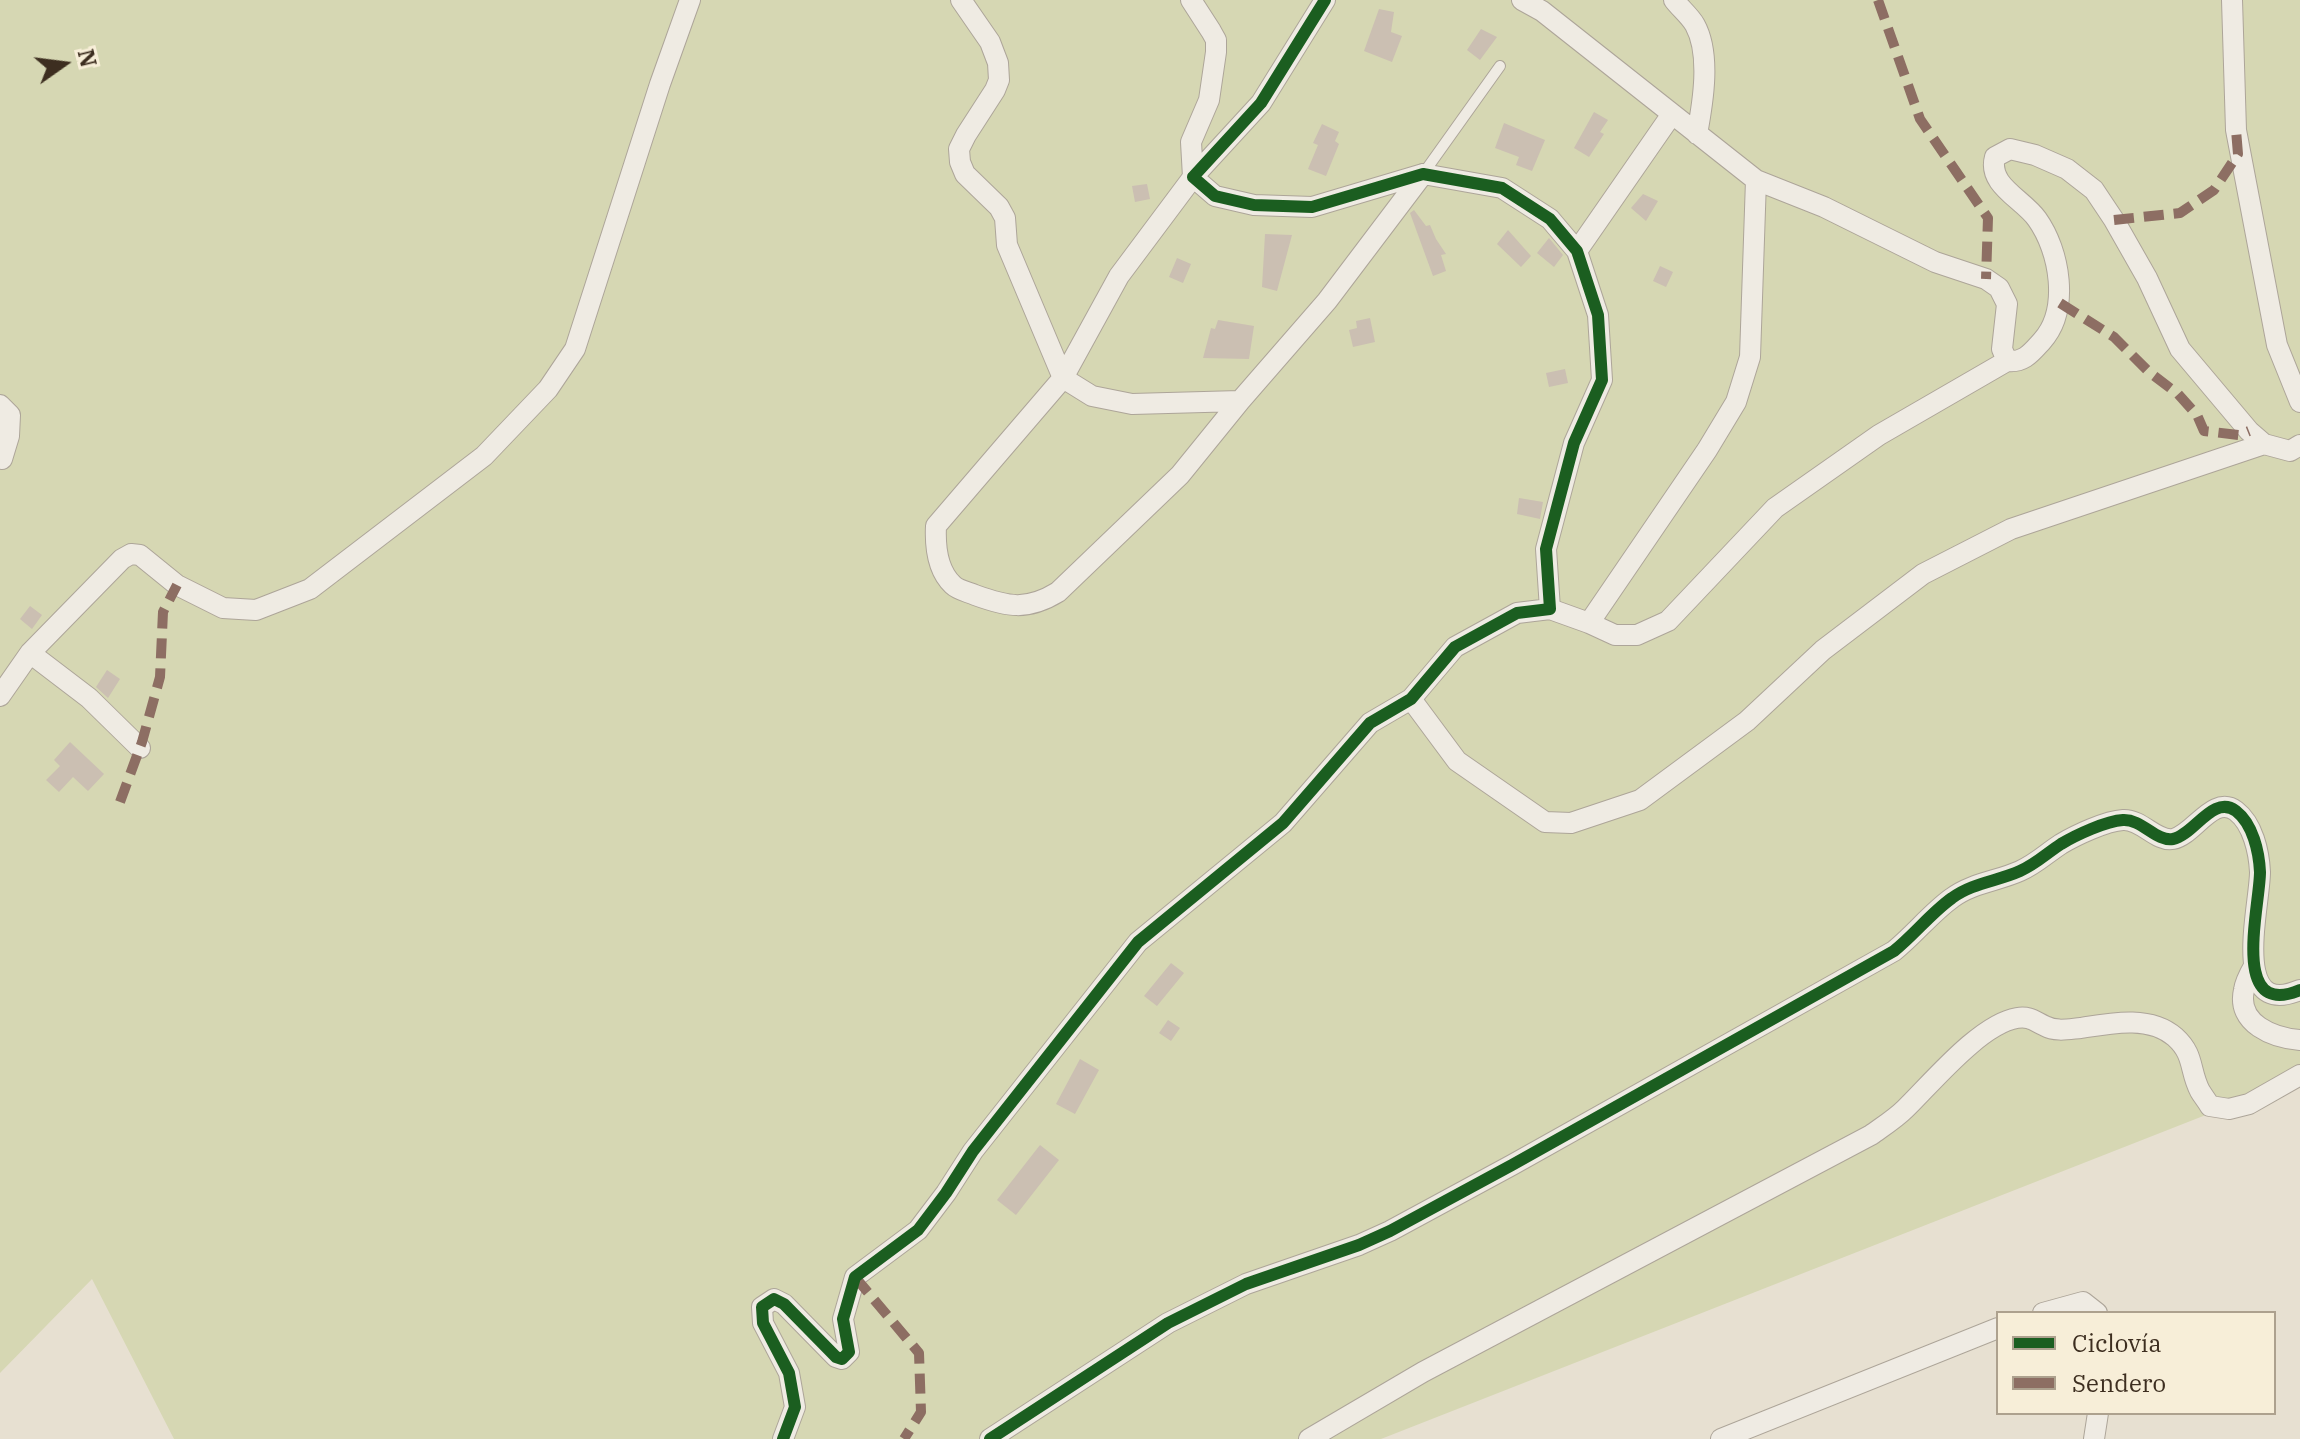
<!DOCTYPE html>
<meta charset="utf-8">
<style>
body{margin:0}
#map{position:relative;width:2300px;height:1439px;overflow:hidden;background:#e7e0d1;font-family:"IBM Plex Serif",serif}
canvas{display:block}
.legend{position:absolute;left:1996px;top:1311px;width:280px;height:104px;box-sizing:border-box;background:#f7eed8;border:2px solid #ada18e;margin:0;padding:10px 14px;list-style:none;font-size:24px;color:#3d2e20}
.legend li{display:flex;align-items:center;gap:16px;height:40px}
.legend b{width:40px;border:2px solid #ada18e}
.north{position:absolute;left:24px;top:24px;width:80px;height:80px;-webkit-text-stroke:6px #f7eed8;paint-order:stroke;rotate:76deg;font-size:22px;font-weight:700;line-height:32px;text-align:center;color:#3d2e20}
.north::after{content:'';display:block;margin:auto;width:28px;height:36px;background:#3d2e20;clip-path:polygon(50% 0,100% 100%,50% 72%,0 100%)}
</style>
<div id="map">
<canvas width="2300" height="1439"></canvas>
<ul class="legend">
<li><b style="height:10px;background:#1b5e20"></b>Ciclovía</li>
<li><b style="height:10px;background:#8d6e63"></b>Sendero</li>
</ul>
<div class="north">N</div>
</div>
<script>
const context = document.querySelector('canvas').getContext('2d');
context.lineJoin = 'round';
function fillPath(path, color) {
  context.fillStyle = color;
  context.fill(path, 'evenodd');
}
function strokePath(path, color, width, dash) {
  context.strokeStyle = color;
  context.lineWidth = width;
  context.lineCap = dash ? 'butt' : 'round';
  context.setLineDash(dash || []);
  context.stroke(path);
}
fillPath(new Path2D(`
 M0,0H2300V1078L1381,1439H174L92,1279L0,1373Z`), '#d6d7b3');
fillPath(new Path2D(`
 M1379,9L1394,12L1391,32L1402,36L1392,62L1364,51Z
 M1481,29L1497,37L1480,60L1467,50Z
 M1594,112L1608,120L1600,132L1604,134L1589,157L1574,148Z
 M1504,123L1545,140L1532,171L1516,165L1519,157L1495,148Z
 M1322,124L1339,132L1335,141L1339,144L1326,176L1308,169L1318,145L1313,143Z
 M1147,184L1150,199L1135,202L1132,186Z
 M1643,194L1658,201L1646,221L1631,208Z
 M1414,210L1426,226L1430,225L1436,239L1446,254L1441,255L1446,271L1433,276L1410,213Z
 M1508,230L1531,256L1521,267L1497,244Z
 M1265,234L1292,235L1277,291L1262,287Z
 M1549,238L1563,255L1554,267L1537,253Z
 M1177,258L1191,264L1183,283L1169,277Z
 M1660,266L1673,272L1666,287L1653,281Z
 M1370,318L1375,342L1353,347L1349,330L1357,328L1356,321Z
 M1218,320L1254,326L1249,359L1203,358L1211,328L1215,329Z
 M1565,369L1568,383L1549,387L1546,373Z
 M1519,498L1543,502L1540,519L1517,514Z
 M30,606L42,615L32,629L20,619Z
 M107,670L120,679L108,698L96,687Z
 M70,742L104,774L88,791L73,777L59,792L46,780L60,766L54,760Z
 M1171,963L1184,973L1157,1006L1144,996Z
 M1168,1020L1180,1028L1171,1041L1159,1033Z
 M1080,1059L1099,1070L1075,1114L1056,1104Z
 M1040,1145L1059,1160L1016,1215L997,1200Z`), '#cbbfb2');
const service = new Path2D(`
 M1423,174L1500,66`);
const minor = new Path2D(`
 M961,0L990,42L998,63L999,80L995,90L966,135L959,149L960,162L965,174L999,207L1005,218L1007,245L1063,378L1092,396L1132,404L1240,401
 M1191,0L1211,31L1216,40V52L1209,100L1191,142L1193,177L1119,276L1063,378L936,526C935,546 937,570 953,585C958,590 968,592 975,595C1008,607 1027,611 1058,592L1180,475L1240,401L1327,301L1423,174
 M1522,0L1542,11L1756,180L1824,207L1935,262L1986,279L1999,288L2007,304L2002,349L2007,361C2024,363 2031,353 2042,341C2070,310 2060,251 2037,219C2023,199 1987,185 1995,157L2010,149L2035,155L2067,169L2094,190L2114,220L2147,278L2180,349L2249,431L2264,444L2290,451L2300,445
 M1674,0C1680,8 1690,16 1695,25C1711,54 1703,102 1697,134
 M2232,0L2236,130L2277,345L2300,402
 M1577,251L1672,114
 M0,405L10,415L9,436L2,459
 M1550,609L1589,623L1707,450L1736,402L1750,357L1756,180
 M1589,623L1615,635H1637L1668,621L1775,508L1879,435L2007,361
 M30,653L89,698L140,748
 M0,696L30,653L122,559L131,554L140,555L177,585L223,608L256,610L310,589L484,456L548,389L575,349L660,84L690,0
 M1411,699L1457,761L1545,822L1571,823L1640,800L1747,721L1823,650L1923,574L2011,529L2264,444
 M2254,966C2250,973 2245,982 2244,990C2236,1024 2274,1038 2300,1040
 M2043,1313L2083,1302L2097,1313
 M783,1439L795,1407L789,1373L763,1323L762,1307L774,1299L784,1304L836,1357L842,1359L849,1352L843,1319L855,1277L918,1230L946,1193L973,1151L1138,942L1283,823L1370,723L1411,699L1455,647L1517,613L1550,609L1546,549L1574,443L1602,380L1598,315L1577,251L1550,219L1502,188L1423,174L1312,207L1254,205L1215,196L1193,177L1261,103L1325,0
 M990,1439L1168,1323L1246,1284L1359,1245L1390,1231L1512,1165L1894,951C1915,934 1931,913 1952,898C1972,883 1998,881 2020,871C2036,864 2047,853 2061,844C2076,835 2106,821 2123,820C2142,819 2156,842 2173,839C2194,835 2213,794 2236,811C2253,824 2259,852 2260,872C2260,906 2229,1020 2300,990
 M1309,1439L1423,1372L1871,1135C1882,1127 1895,1119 1905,1109C1931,1084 1980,1024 2017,1018C2030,1016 2034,1021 2045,1026C2056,1032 2069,1029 2081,1028C2111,1023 2150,1015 2175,1037C2195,1055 2189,1070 2200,1091C2203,1096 2207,1101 2210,1106L2229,1109L2249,1104L2300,1075
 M1721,1439L1998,1328
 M2094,1439L2098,1413`);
strokePath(service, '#ada599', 12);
strokePath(minor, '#ada599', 22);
strokePath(service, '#efebe3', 10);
strokePath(minor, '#efebe3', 20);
strokePath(new Path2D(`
 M1878,0L1920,119L1988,218L1986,279
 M2114,220L2180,213L2214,190L2238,154L2236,130
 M2060,303L2114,337L2149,372L2178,394L2197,415L2204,431L2239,435L2249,431
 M120,802L142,742L160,677L163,612L177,585
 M855,1277L919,1353L921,1412L904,1439`), '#8d6e63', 10, [20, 10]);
strokePath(new Path2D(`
 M783,1439L795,1407L789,1373L763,1323L762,1307L774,1299L784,1304L836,1357L842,1359L849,1352L843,1319L855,1277L918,1230L946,1193L973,1151L1138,942L1283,823L1370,723L1411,699L1455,647L1517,613L1550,609L1546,549L1574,443L1602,380L1598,315L1577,251L1550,219L1502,188L1423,174L1312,207L1254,205L1215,196L1193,177L1261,103L1325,0
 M990,1439L1168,1323L1246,1284L1359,1245L1390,1231L1512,1165L1894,951C1915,934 1931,913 1952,898C1972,883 1998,881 2020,871C2036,864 2047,853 2061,844C2076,835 2106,821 2123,820C2142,819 2156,842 2173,839C2194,835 2213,794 2236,811C2253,824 2259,852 2260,872C2260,906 2229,1020 2300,990`), '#1b5e20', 12);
</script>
